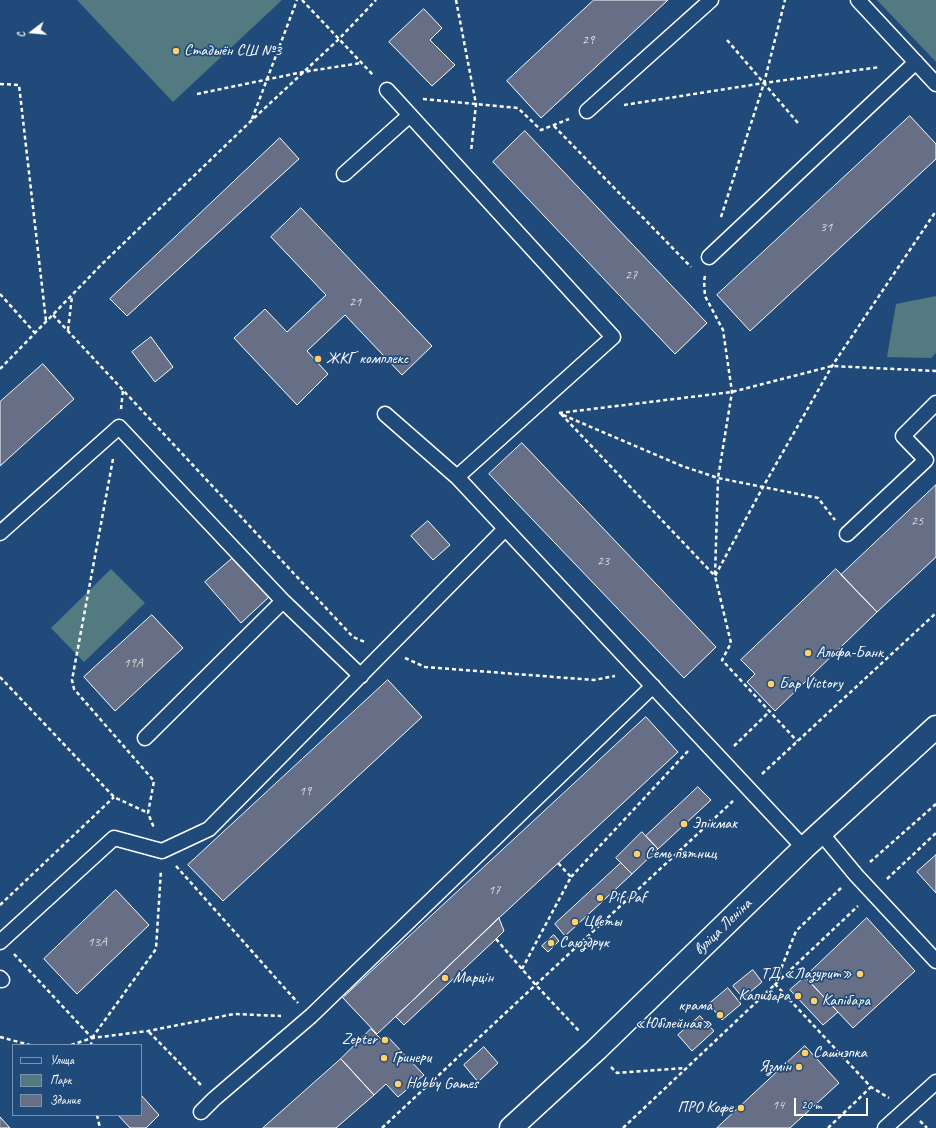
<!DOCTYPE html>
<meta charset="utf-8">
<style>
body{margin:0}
#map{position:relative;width:936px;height:1128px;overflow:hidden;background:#1f4a7a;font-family:Caveat,sans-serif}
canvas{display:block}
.legend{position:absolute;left:12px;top:1044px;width:130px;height:72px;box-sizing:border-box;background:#1f4a7a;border:1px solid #7992af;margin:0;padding:5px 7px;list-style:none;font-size:12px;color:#fff}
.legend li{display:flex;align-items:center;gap:8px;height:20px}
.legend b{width:20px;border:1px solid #7992af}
.north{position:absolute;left:12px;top:12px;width:40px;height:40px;-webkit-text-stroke:3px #1f4a7a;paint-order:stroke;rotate:254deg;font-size:11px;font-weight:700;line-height:16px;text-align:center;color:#fff}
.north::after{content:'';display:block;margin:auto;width:14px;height:18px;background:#fff;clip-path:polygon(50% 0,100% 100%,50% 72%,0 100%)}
.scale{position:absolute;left:794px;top:1098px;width:74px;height:18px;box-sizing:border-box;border:2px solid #fff;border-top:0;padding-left:5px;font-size:12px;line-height:14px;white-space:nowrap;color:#fff;-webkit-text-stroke:3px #1f4a7a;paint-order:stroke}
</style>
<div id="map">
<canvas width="936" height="1128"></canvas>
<ul class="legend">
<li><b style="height:5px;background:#1f4a7a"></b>Улица</li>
<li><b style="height:11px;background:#547a81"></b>Парк</li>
<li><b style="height:11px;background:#666f86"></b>Здание</li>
</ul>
<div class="north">С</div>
<div class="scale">20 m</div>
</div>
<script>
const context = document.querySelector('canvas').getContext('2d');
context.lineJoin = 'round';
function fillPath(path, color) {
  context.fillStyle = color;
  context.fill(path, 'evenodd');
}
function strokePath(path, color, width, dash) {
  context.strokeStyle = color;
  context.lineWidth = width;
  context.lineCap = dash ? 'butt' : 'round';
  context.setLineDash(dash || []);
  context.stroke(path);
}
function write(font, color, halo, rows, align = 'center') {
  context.font = font + ' Caveat,sans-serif';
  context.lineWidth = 3.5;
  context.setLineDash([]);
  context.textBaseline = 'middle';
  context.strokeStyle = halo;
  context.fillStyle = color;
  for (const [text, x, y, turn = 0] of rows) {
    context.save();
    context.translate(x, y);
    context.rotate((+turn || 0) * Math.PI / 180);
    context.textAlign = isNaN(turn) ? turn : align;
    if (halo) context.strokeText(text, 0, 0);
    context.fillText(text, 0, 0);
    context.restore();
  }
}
fillPath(new Path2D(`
 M77,0H282L173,102Z
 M877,0H936V62Z
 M936,296V353L931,358L887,357L896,304Z
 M111,569L145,603L84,662L51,628Z`), '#547a81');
const building = new Path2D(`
 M594,0H668L541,118L507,81Z
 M424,9L442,28L430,40L455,65L432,86L389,42Z
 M910,116L936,144V159L750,331L717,295Z
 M525,131L707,323L675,354L493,162Z
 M280,138L299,159L127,316L110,299Z
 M301,208L432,346L402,375L345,315L307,351L328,374L297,405L234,338L265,309L287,332L326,295L271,237Z
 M151,337L173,367L155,382L132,352Z
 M43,364L74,399L0,466V402Z
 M522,443L716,647L684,678L489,474Z
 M936,485V557L877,612L841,575Z
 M428,521L450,545L433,560L411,536Z
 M234,557L269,597L241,623L205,582Z
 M836,569L877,612L775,711L747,682L755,674L741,660Z
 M152,615L183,648L115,711L84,677Z
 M388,680L422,717L223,901L188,865Z
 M646,717L678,752L499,918L410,1003L377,1034L343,998Z
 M698,787L711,800L658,849L646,836Z
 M642,832L658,849L632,874L616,858Z
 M936,855V893L917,872Z
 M621,863L632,874L565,936L555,924Z
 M116,890L149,925L77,994L44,959Z
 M499,918L504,931L496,939L404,1025L396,1017Z
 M867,918L915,971L853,1028L805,977Z
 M554,935L559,941L548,952L542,946Z
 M753,970L762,982L743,998L733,986Z
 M805,977L838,1012L823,1025L790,990Z
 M728,988L741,1004L722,1020L709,1004Z
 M700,1016L714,1031L692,1051L678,1035Z
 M371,1029L382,1040L387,1036L424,1075L398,1097L386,1084L374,1095L341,1059Z
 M805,1046L839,1083L790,1128H717Z
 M484,1047L498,1063L478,1082L464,1065Z
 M341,1059L374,1095L336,1128H263Z
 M141,1095L159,1115L146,1128H130L118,1115H141Z
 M0,1117L10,1128H0Z`);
fillPath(building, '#666f86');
strokePath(building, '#fff', 1);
const lane = new Path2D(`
 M858,0L936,84
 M387,90L613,337L457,477
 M587,111L711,0
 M344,174L410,115
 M709,257L916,62
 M385,414L457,477L804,848
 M0,533L119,427L283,601L361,676
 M847,534L926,460L903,436L936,403
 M145,738L283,601
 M821,833L856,875L936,961
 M0,942L114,838L162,851L209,829L505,529
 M0,978L2,980
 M201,1112L214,1099L311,1016L653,686
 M885,1128L936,1082`);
const secondary = new Path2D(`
 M511,1128L596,1050L804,848L936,727`);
strokePath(lane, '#fff', 17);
strokePath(secondary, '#fff', 25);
strokePath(new Path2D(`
 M302,0L374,76
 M456,0L476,104L471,152
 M727,40L798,123
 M0,84L19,85L46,321
 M197,94L303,72L361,63
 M423,99L518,108L541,130L569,119
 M624,105L764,83L880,67
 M252,119L297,0
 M554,126L691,267
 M721,217L764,83L785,0
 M705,276L704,281L705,296L723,330L732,392L718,478L715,576L731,643L722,660L797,741
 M0,294L35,333
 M53,315L353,637L365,642
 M68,330L72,296
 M0,369L103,263L251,121L339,39L376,0
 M121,409L123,390
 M559,413L732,392L832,366L936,371
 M561,414L715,576L763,487L832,366L936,211
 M563,415L682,466L718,478L818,498L835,520
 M113,459L72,680L74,689L154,781L148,813L154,828
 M405,658L425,667L594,680L615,676
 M0,677L114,797L148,813
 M734,746L769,712
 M762,774L936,613
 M870,862L936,804
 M176,866L298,1003
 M571,877L688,751
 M887,879L936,833
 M841,888L796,931L775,984L871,1087L889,1098
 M0,905L114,797
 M496,939L535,984L580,1032
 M14,954L92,1038L91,1045
 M522,969L571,877L558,863
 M149,1032L201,1085
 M0,1037L30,1045
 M92,1038L156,949L161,870
 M71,1045L92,1038L148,1031L234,1014L281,1016
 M611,1067L617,1073L685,1068
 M97,1115L100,1128
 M920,1121L927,1128
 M382,1128L733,801
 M623,1128L858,906
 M828,1128L871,1087`), '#fff', 2.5, [4, 3]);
strokePath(lane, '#1f4a7a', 14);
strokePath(secondary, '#1f4a7a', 22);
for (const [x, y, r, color] of [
 [176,51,4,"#ffd166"],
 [318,359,4,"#ffd166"],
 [808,653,4,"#ffd166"],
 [771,684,4,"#ffd166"],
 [684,824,4,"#ffd166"],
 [637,854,4,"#ffd166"],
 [600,898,4,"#ffd166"],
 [575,922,4,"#ffd166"],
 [551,943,4,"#ffd166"],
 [860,974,4,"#ffd166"],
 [445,978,4,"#ffd166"],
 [798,996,4,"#ffd166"],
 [814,1001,4,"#ffd166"],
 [720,1015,4,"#ffd166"],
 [385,1040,4,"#ffd166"],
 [805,1053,4,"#ffd166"],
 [384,1058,4,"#ffd166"],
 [799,1067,4,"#ffd166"],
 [398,1084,4,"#ffd166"],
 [741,1108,4,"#ffd166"]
]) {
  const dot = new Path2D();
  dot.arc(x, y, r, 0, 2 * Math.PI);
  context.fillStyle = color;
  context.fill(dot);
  strokePath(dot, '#1f4a7a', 1.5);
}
write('14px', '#d9dbe1', null, [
 ["29",588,40],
 ["31",826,227],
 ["27",631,275],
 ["21",355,302],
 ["25",917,521],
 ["23",603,561],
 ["19А",133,663],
 ["19",305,791],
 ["17",494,890],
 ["13А",97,942],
 ["14",778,1105]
]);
write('16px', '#fff', '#1f4a7a', [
 ["Стадыён СШ №3",184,51],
 ["ЖКГ комплекс",326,359],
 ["Альфа-Банк",816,653],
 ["Бар Victory",779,684],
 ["Эпікмак",692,824],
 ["Семь пятниц",645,854],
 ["Pif Paf",608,898],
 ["Цветы",583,922],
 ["Саюздрук",559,943],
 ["ТД «Лазурит»",852,974,"right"],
 ["Марцін",453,978],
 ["Капибара",790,996,"right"],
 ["Капібара",822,1001],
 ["крама",712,1006,"right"],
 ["«Юбілейная»",712,1024,"right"],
 ["Zepter",377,1040,"right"],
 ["Сашчэпка",813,1053],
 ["Гринери",392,1058],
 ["Язмін",791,1067,"right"],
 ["Hobby Games",406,1084],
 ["ПРО Кофе",733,1108,"right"]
], 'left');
write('16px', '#fff', '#1f4a7a', [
 ["вуліца Леніна",723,927,-44]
]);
</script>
